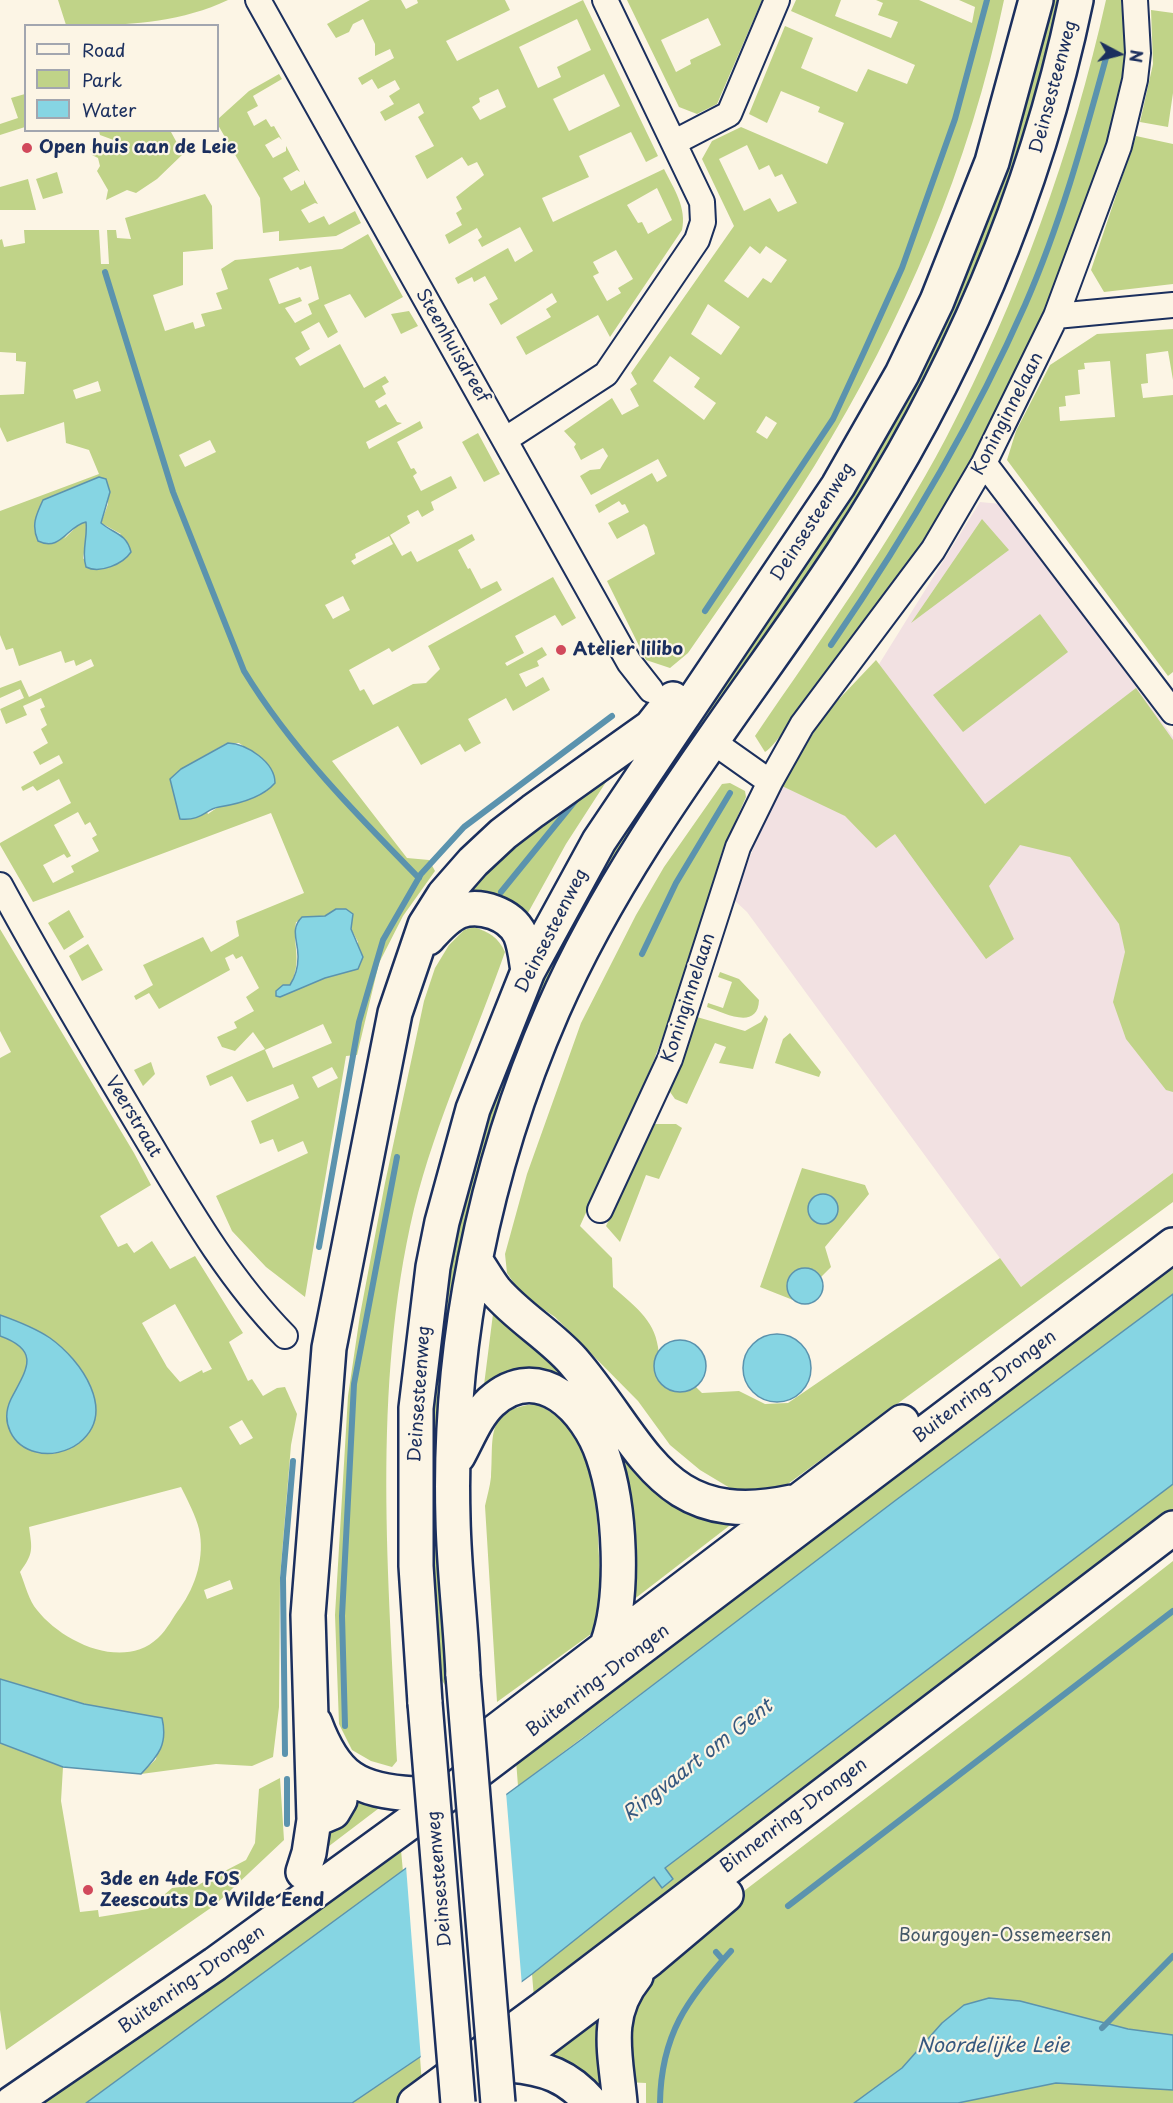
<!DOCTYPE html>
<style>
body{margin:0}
#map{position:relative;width:1173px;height:2103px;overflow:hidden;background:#fcf5e5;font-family:"Playpen Sans",sans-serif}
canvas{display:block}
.legend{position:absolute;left:24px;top:24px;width:195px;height:108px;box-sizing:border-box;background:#fcf5e5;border:2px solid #a2a6af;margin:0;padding:8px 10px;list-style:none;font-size:18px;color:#1b2f5e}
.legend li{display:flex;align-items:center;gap:12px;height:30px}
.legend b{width:30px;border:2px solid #a2a6af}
.north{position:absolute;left:1089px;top:24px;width:60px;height:60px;-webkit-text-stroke:4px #fcf5e5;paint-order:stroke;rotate:97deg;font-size:16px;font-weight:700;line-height:24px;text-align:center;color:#1b2f5e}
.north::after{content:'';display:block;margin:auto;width:21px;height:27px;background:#1b2f5e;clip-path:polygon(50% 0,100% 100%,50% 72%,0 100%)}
</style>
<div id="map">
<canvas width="1173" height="2103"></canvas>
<ul class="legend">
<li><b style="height:8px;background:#fcf5e5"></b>Road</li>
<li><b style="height:16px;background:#c0d388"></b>Park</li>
<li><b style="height:16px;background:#86d5e3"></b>Water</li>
</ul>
<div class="north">N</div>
</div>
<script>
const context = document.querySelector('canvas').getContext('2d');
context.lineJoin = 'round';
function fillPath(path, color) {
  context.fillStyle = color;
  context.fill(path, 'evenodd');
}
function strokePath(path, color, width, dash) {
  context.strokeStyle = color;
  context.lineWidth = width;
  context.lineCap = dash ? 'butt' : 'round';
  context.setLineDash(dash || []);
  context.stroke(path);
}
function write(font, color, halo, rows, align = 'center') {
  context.font = font + ' "Playpen Sans",sans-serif';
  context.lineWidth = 4.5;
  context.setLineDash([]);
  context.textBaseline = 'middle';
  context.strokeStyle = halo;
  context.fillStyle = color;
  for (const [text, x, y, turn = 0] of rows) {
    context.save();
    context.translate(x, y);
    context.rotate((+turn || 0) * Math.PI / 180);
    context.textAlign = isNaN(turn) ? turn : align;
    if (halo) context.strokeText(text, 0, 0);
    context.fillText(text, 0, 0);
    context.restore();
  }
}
fillPath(new Path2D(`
 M980,502L1001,504L1173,737V1173L1021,1287L747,912L733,899L768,812L824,715L871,677Z`), '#f2e1e2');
fillPath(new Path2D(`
 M58,0H228C177,24 122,26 66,25Z
 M370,0H401L406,9L418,3L417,0H505L510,10L446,41L457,61L583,0L658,156L646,162L631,132L579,156L589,177L542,198L553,222L664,169C674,189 687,208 682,230L610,337L598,315L526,355L516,337L551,317L546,309L557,302L552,293L501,325L489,304L498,299L485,276L474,282L472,277L458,284L455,278L508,248L515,262L533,251L520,227L482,247L478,240L482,237L477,228L449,244L445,235L462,225L456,213L462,209L456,197L484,175L477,162L468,166L462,157L427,179L415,156L434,146L418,117L424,113L419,103L385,121L380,112L394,104L389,96L400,89L395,80L378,89L372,79L362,85L358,78L394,58L390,49L375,56V44L363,19L353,24L349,32L336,38L327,24ZM577,19L591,50L557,67L561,77L538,88L519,47ZM604,74L620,106L569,131L553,99ZM498,89L506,107L480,120L472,107L480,102L479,98ZM657,188L672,220L648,234L642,222L638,223L627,205ZM616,250L633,279L618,288L621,293L607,301L593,276L599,273L593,262Z
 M627,0H762L717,104L697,114L679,107ZM708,18L721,45L690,60L691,64L676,72L661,40Z
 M796,0H841L835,16L891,38L898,22L878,15L883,3L876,0H919L972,23L975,7L959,0H1004C970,165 903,322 815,465C775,529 731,591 688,653L670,668L646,660L607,581L655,554L647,527L644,524L617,539L608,523L629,512L625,504L622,505L619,501L599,513L595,505L652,473L657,482L667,476L658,459L591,495L580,476L590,470L600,469L608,456L603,448L581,460L574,447L576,444L564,431L612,398L622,415L639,406L630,389L637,384L631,373L734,226L702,159L712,141L741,127L827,164L844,123L818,112L820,107L781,91L767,123L749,114L785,26L813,38L801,68L857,92L868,69L907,84L915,65L791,11ZM747,145L759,170L769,165L775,177L782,174L797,203L778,212L770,198L744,211L719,159ZM750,246L760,254L766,246L787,260L771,283L763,278L748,298L724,281ZM708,304L740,327L721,355L691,334ZM670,356L700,378L694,387L716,403L704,420L653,381ZM766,416L777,423L767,439L756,432Z
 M1046,0H1063L1037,105L968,297L882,466L737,685L483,1176L452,1653L445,1685L433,1667L430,1377L464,1179L515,1031L573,909L837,508Z
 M1106,0H1121C1123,22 1127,46 1125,68C1119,117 1099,166 1083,211C1035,345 973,475 890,591C868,622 844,651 820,681C810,693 775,748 765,752L755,736C821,639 891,542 946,438C1018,300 1072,152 1106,0Z
 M1151,10L1173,13V93L1168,127L1140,122L1153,64Z
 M279,74L282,79L253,96L258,106L247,112L254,126L266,119L271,127L274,126L282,140L279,137L265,145L273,158L286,151V146L300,172L297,170L283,178L291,191L304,184V180L318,204L315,203L301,210L309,223L324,216L329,225L355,211L361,223L336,236L279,241V231L263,233L260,198L218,125V119L249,91Z
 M25,94V127L0,135V124L18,118L11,98Z
 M173,130L171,132L183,154L157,179L136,193L127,190L106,200L108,190L97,171L100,166L98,158L92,155L90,149L119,142L100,135L99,131Z
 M1136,136L1173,144V284L1104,292L1091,270Z
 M57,172L63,193L43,199L36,179Z
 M28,179L36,210H0V187Z
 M205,194L212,206L213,249L183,252V285L153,295L165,331L193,322L195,329L205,326L201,314L222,309L216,293L228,289L221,269L235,260L342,249L368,234L403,297L365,318L350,294L324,305L338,332L328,338L319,322L301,332L310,349L295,358L300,366L340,344L364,388L385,376L389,382L382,386L386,394L375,401L379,408L386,404L397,422L402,423L366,442L369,449L420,421L423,428L397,442L411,469L414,468L417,473L413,476L421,491L451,476L457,488L431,502L434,510L422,517L418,510L407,516L410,523L390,535L402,556L411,551L417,562L472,534L475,540L458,550L468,569L470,568L481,589L497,581L502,590L392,652L389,648L349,670L360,691L364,689L373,705L413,684L426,683L440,669L428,646L553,577L576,618L562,626L555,615L515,636L524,653L505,663L507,666L542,647L547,655L537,661L539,666L519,674L526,687L543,677L550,690L513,711L506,698L468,719L481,743L465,752L460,744L421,765L398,726L332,761L407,858L429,860L435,871L403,916L379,963L357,1055L346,1056L305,1297L266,1267L232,1231L216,1196L308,1153L303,1141L278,1152L273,1139L260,1144L251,1121L299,1098L293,1084L247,1102L232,1076L210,1086L206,1076L265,1049L253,1032L235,1051L222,1047L217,1037L237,1028L234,1022L254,1011L246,997L259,988L242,956L236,959L233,954L225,958L230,970L159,1009L149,993L136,1000L134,996L153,985L143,965L203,937L211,952L239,936L236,921L304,893L271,813L33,902L0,845V843L71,803L59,779L37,791L33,786L23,791L21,787L63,763L59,755L40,765L33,752L48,743L41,729L47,725L40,709L45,707L41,698L23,706L27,715L6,724L0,709L24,698L20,689L0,698V688L21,680L29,697L94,666L91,659L76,666L74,660L65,663L61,651L19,666L13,648L6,650L0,635V511L99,474L89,450L66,443L64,422L7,442L0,427V395L24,394L26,362L16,361V353L0,352V240L2,239L4,247L25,243L24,230H99L101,264H109L107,230H116L117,238L131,239L125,218ZM311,266L319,299L308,304L312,314L295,323L285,308L302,301L300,297L279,304L269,279L298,267L300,270ZM98,381L101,391L76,399L73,390ZM210,440L216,452L185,467L179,455ZM106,479L108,504L101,523L121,534L83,559L87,532L86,522L80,523L64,539ZM389,536L393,544L354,565L351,561L356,558L355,554ZM343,596L350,610L333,619L325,605ZM227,743H239L268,764L267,791L218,807L208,814L181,769ZM78,812L85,825L90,822L97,835L92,838L99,851L71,866L74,872L53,883L43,865L64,854L67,858L71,856L54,825ZM336,909L351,920V929L358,942V969L325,978L280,997L276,996V991L283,986L290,985C303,961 292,946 296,922L325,916ZM323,1024L332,1043L273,1068L265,1050ZM332,1067L338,1078L318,1088L312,1077Z
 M409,311L418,326L401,334L391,314Z
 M1173,329V380L1168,351L1146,354L1148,383L1141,384L1143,398L1173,395V672L1168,676L1007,460L1016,431L1050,365L1097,334ZM1110,361L1115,417L1060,421L1059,407L1066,406L1065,396L1080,394L1078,370L1085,369L1084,363Z
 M478,433L500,474L484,482L462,442Z
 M982,519L1009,550L911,623Z
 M1040,614L1068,652L963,732L933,695Z
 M876,660L985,804L1136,688L1173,740V1092L1166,1090L1126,1039L1113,1002L1125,952L1119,924L1070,857L1020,845L989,886L1014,939L986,959L895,834L876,848L845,816L782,786L824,715Z
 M606,777V782L566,844L524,920L460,901L471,877Z
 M730,783L745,791L746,797L722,852L673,1010L652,1065L580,1226L612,1258L613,1287C633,1305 654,1319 658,1347C660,1360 652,1365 658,1380L675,1392L696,1387L702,1393L739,1391L765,1404L788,1403L1000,1258L1021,1287L1173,1173V1202L785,1486L754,1491H735L700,1470L670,1445L638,1401L555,1317L522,1295L507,1273L505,1254L527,1174L581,1023L636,915L664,867L722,784Z
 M69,910L84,937L64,950L48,923Z
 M474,927C489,932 498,937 505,952C475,1038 436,1120 414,1209C371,1391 389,1577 397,1761L392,1767L371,1761L352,1750L339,1724L335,1615L348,1396L360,1315L385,1183L424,1001L435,968L449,945L464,930Z
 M0,929L134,1153L151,1185L100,1216L118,1247L127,1243L134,1253L152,1241L170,1269L195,1256L243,1333L229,1342L248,1381L252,1379L263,1396L277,1388L285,1387L297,1414L291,1445L280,1578L279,1707L273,1757L252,1766L216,1764L141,1774L156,1759L162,1718L84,1704L0,1679V1336C40,1350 29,1372 10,1401L36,1453L52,1454L72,1448L84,1374L50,1338L0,1315V1058L11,1052L0,1031ZM175,1304L212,1369L203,1373L202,1370L180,1382L167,1367L142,1323ZM242,1420L253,1438L240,1445L229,1427ZM181,1487C187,1499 196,1516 199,1529C205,1556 196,1586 180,1608C173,1617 167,1630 158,1638C123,1671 62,1642 37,1610C29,1601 25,1584 20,1572C34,1553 32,1549 29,1527ZM230,1580L233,1589L207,1599L204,1590Z
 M88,944L103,970L82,981L69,956Z
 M720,972L739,979L759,1000C758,1031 724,1013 707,1007L708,1003L723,1008L732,982L718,977Z
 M765,1015L768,1019L753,1069L719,1063L726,1047L715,1043L687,1104L675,1099L670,1092L697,1017L745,1031L761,1022Z
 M790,1033L821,1072L819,1077L775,1063L783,1039Z
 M151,1062L155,1074L143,1086L134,1070Z
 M654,1124H676L682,1128L659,1179L646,1175L620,1242L606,1226Z
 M802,1168L865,1185L869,1194L825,1247L831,1267L821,1277L813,1269L788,1278L787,1290L793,1300L760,1287Z
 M1173,1264V1294L518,1786L516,1760Z
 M494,1306L608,1416L742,1516L624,1607L591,1412L483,1393Z
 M535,1404C595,1428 597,1501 599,1556C600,1583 604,1610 591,1634L497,1702L485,1506C487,1496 490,1487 491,1477C494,1437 484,1410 535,1404Z
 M1173,1484V1510L534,1998L532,1974L654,1877L662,1887L673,1879L665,1868Z
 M1173,1561V2103H646V2083L625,2082L636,1989L719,1910L1025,1677Z
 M0,1743L63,1767L61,1801L80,1912L98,1910L99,1917L148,1909L172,1888L198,1885L246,1860L255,1843L259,1789L280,1778L284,1840L215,1905L6,2050L0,2010Z
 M349,1799H391L312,1859Z
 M401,1850L403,1872L86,2103H38L251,1959Z
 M617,1992L614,2103L532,2056Z
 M420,2057L422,2085L397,2103H352Z`), '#c0d388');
const water = new Path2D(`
 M99,477L106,479L110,492L101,523C114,534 126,533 131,552C123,564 100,574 86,567C81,552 88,537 86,522C67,526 61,552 38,541C31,525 36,515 43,500Z
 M228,743C247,744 275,762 275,783C262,798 238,804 219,807C205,809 203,821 180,819L170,779L181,769Z
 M336,909H346L353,914L351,929L363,957L358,969L325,978L280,997L276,996V991L283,985H290C295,977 298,967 298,958C299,942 289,930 302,917L325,916Z
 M808 1209a15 15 0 1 1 30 0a15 15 0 1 1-30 0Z
 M787 1286a18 18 0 1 1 36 0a18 18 0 1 1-36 0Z
 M1173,1294V1484L665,1868L673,1879L662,1888L654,1877L532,1974L420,2057L352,2103H86L582,1739L896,1500Z
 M0,1315C17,1321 35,1328 50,1338C81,1360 118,1412 79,1443C67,1452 50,1456 36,1452C12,1446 0,1422 11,1399C26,1370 42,1351 0,1336Z
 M743 1368a34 34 0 1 1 68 0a34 34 0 1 1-68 0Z
 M654 1366a26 26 0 1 1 52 0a26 26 0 1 1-52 0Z
 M0,1679L84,1704L162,1718C168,1744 159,1755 141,1774L63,1767L0,1743Z
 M989,1998L1020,2001L1128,2029L1173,2035V2090L1056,2083L958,2103H854L902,2068L942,2023L964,2005Z`);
fillPath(water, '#86d5e3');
strokePath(water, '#5b93ae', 1.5);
fillPath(new Path2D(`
 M506,1792L522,1986L421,2060L406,1866Z
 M10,2056L18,2102L0,2103V2063Z`), '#fcf5e5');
strokePath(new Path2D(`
 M105,272L173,492L244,671C291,748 356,814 419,878
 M705,611L833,419L864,352L902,268L955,119L987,0
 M831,645C905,537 972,425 1025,305C1060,225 1083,142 1106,58
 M501,892L575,801
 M642,954L676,883L730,793
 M319,1247L359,1022L383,940L421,874L464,827L612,716
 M345,1726L342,1616L354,1384L397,1157
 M285,1754L283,1578L293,1461
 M287,1779V1824
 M788,1906L1173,1611
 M716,1952L723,1960
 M1102,2028L1173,1956
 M660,2103C661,2035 687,1999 731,1951`), '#5b93ae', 6);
const street = new Path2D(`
 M258,0L629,662L651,690
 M675,142L729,114L777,0
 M1056,316L1173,305
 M506,439L606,374L697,240L703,222L702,202L605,0
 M984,463L1173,712
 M712,741L770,782
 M0,885C46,970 95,1052 144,1134C186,1204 227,1277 285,1336
 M600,1210L670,1059L738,847L770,782L802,725L933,550L984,463L1056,316L1119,146L1135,80L1138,53L1135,0`);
const highway = new Path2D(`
 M428,938C437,928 447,916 460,911C481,904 510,914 520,934C525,946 526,959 528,971
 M475,1260C482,1270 488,1281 495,1290C518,1317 550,1335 573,1361C645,1445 661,1530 792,1502
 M458,1456C468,1438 476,1416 491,1402C539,1358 588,1410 603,1456C620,1505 625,1596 607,1645
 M463,1675C461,1623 454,1571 453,1519C448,1347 484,1168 553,1010C626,844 743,704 842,554C953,385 1035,198 1076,0
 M425,1703L416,1566V1408L433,1267L442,1222L473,1109L528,971L599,841L838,486L902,374L937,301L992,162L1036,0
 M315,1723C335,1777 357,1791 414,1794
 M475,1747L902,1422
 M314,1820L333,1812L340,1800L342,1772
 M303,1872L309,1853L314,1820L308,1615L329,1348L395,1013L425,925L444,895L473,862L503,834L533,811L651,727L673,699
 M510,2065C545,2068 568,2076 591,2103
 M12,2103L215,1964L420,1815L1173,1245
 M415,2103L544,2008L1173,1528
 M459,2103L650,1959L726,1895
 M620,2103C616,2056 603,2016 636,1976`);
strokePath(street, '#1b2f5e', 28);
strokePath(highway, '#1b2f5e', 38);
strokePath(street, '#fcf5e5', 24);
strokePath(highway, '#fcf5e5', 33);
const highwayBridge = new Path2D(`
 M463,1675L498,2103
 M425,1703L458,2103`);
strokePath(highwayBridge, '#1b2f5e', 38, []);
strokePath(highwayBridge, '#fcf5e5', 33);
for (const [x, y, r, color] of [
 [27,148,6,"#d1495b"],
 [561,650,6,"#d1495b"],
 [88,1890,6,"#d1495b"]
]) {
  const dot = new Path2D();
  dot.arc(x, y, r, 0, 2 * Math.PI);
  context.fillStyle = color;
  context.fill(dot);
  strokePath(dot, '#fcf5e5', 2);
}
write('18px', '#1b2f5e', '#fcf5e5', [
 ["Deinsesteenweg",1054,87,-75],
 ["Steenhuisdreef",452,346,60],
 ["Koninginnelaan",1008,414,-63],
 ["Deinsesteenweg",813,522,-57],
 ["Deinsesteenweg",552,931,-63],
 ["Koninginnelaan",689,998,-72],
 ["Veerstraat",133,1117,59],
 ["Buitenring-Drongen",985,1387,-37],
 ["Deinsesteenweg",420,1394,-86],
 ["Buitenring-Drongen",598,1681,-37],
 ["Binnenring-Drongen",794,1816,-37],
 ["Deinsesteenweg",440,1879,-95],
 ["Buitenring-Drongen",192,1980,-35]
]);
write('bold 18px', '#1b2f5e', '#fcf5e5', [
 ["Open huis aan de Leie",39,148],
 ["Atelier lilibo",573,650],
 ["3de en 4de FOS",100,1880],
 ["Zeescouts De Wilde Eend",100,1901]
], 'left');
write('18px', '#445868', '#fcf5e5', [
 ["Bourgoyen-Ossemeersen",1005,1936]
]);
write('italic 20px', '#36587f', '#fcf5e5', [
 ["Ringvaart om Gent",698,1761,-38],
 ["Noordelijke Leie",993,2046]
]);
</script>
